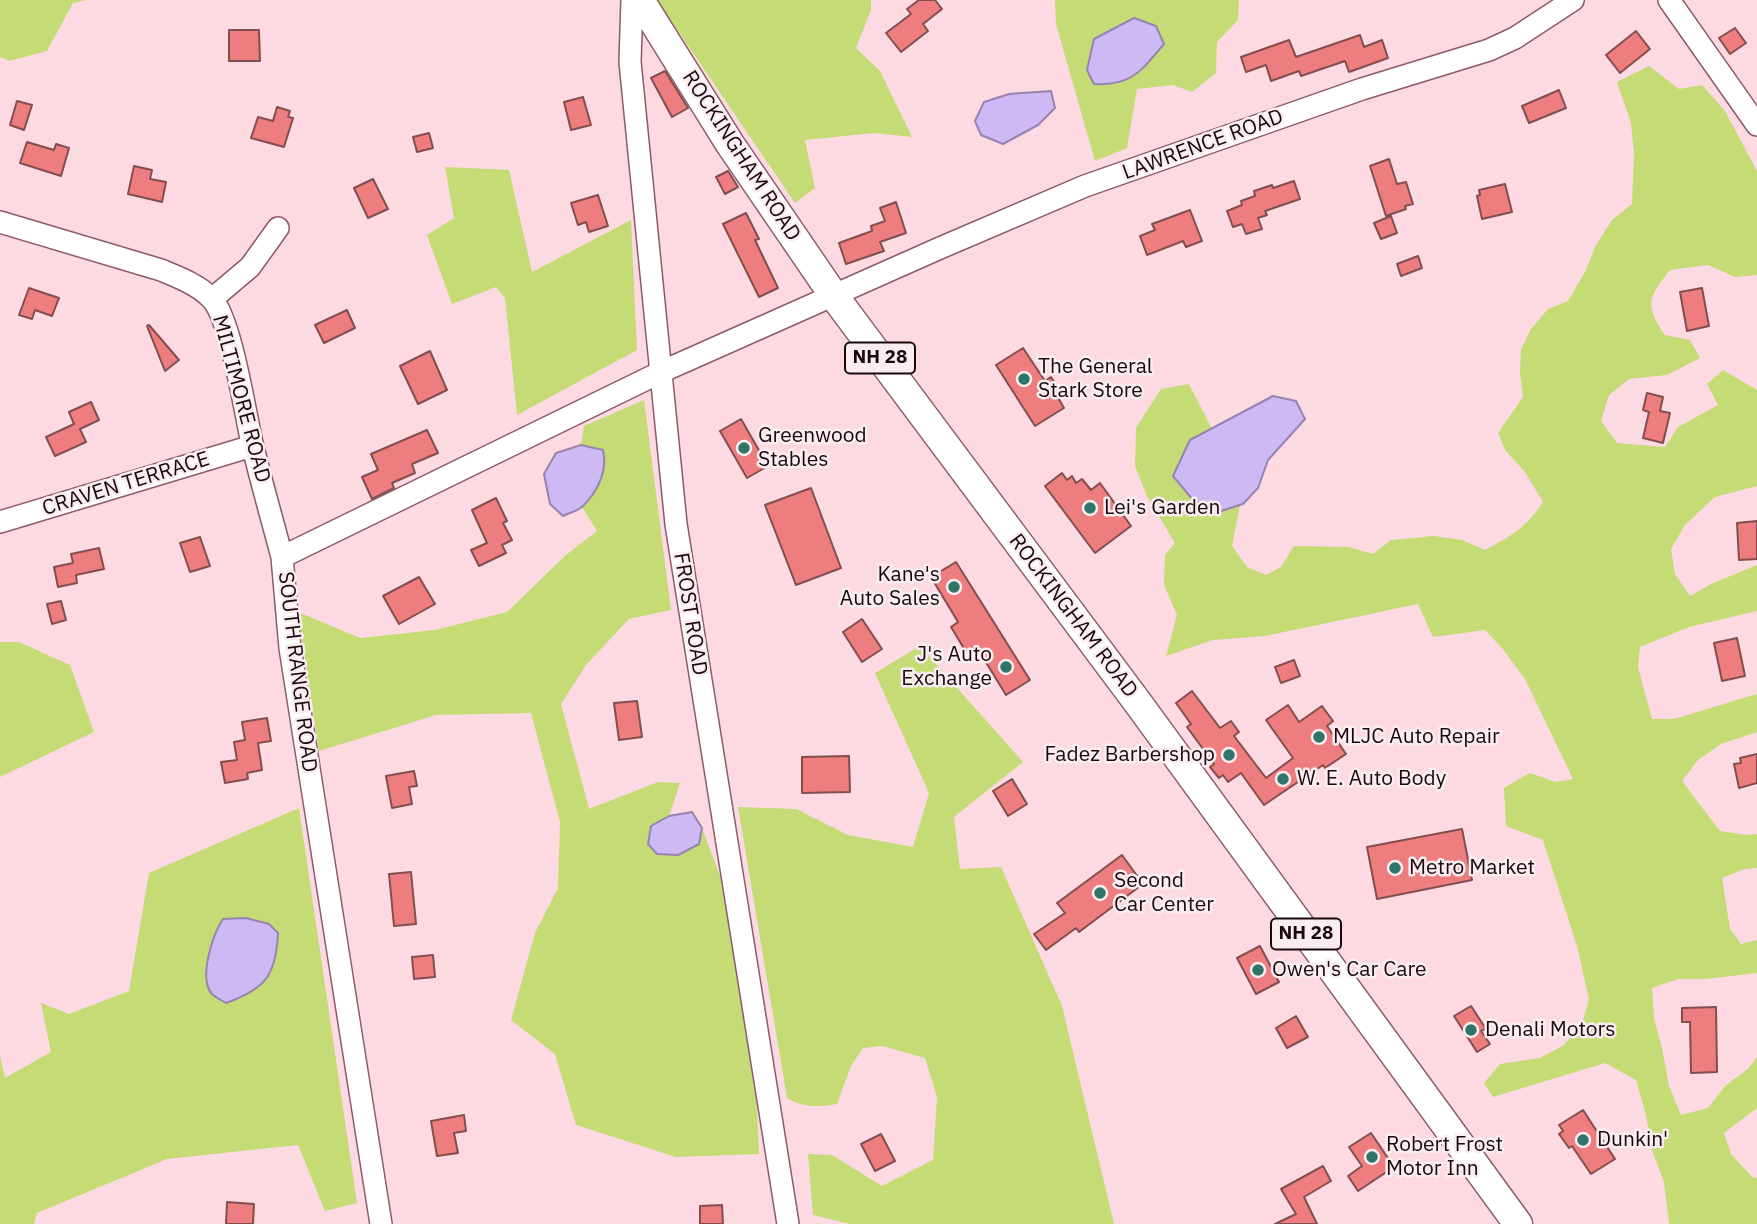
<!DOCTYPE html>
<style>
body{margin:0}
canvas{display:block;background:#fdd9e2}
</style>
<canvas width="1757" height="1224"></canvas>
<script>
const context = document.querySelector('canvas').getContext('2d');
context.lineJoin = 'round';
function fillPath(path, color) {
  context.fillStyle = color;
  context.fill(path, 'evenodd');
}
function strokePath(path, color, width, dash) {
  context.strokeStyle = color;
  context.lineWidth = width;
  context.lineCap = dash ? 'butt' : 'round';
  context.setLineDash(dash || []);
  context.stroke(path);
}
function write(font, color, halo, rows, align = 'center') {
  context.font = font + ' "IBM Plex Sans",sans-serif';
  context.lineWidth = 5;
  context.setLineDash([]);
  context.textBaseline = 'middle';
  context.strokeStyle = halo;
  context.fillStyle = color;
  for (const [text, x, y, turn = 0] of rows) {
    context.save();
    context.translate(x, y);
    context.rotate((+turn || 0) * Math.PI / 180);
    context.textAlign = isNaN(turn) ? turn : align;
    if (halo) context.strokeText(text, 0, 0);
    context.fillText(text, 0, 0);
    context.restore();
  }
}
fillPath(new Path2D(`
 M0,0H87L73,3L47,51L9,61L0,57Z
 M657,0H871V10L856,48L880,71L912,137L874,133L805,140L815,188L795,203Z
 M1055,0H1239L1238,20L1217,42L1216,73L1192,92L1173,85L1137,89L1127,148L1095,161L1056,24Z
 M1649,66L1679,89L1702,85L1725,111L1757,171V275L1735,277L1708,265L1670,270C1648,298 1644,304 1665,335L1690,340L1700,358L1667,375L1629,379L1609,395L1601,421L1617,443L1665,447L1678,427L1718,405L1707,384L1723,370L1757,390V486L1715,497L1685,525L1671,549L1675,574L1690,596L1711,584L1757,565V611L1689,627L1640,647L1638,667L1652,719H1674L1757,694V732L1721,744L1698,760L1682,781L1720,831L1747,835L1757,834V868L1745,869L1722,878L1730,929L1741,944L1757,940V973L1706,979H1678L1652,988L1654,1018L1662,1048L1669,1086L1681,1115L1708,1108L1726,1085L1748,1069L1757,1057V1108L1724,1133L1731,1154L1752,1177L1757,1178V1224H1669L1664,1182L1652,1150L1646,1115L1636,1080L1605,1063L1493,1097L1484,1083L1500,1064L1540,1058L1564,1045L1582,1024L1589,999L1577,946L1543,840L1506,826L1504,788L1530,773L1556,782L1573,779L1525,679L1502,648L1485,630L1433,637L1418,604L1265,636L1213,640L1166,656L1177,615L1164,585L1165,555L1175,543L1147,496L1135,466L1136,428L1161,389L1189,384L1212,429L1190,440L1218,511L1240,504L1232,546L1247,567L1266,575L1281,567L1294,546L1349,547L1373,554L1391,540L1434,536L1462,540L1485,550C1511,536 1527,527 1543,502L1525,472L1505,450L1498,433L1523,397L1520,373L1521,349L1531,329L1548,309L1568,301L1586,270L1595,247L1612,220L1632,204L1634,153L1631,123L1617,82Z
 M445,167L509,170L532,272L631,220L637,350L517,415L505,298L496,287L452,304L427,235L454,218Z
 M644,400L671,610L629,619L586,665L561,704L589,809L658,782L680,783L669,816L651,826L699,844L702,828L728,897L756,1090L759,1154L676,1157L576,1125L555,1054L511,1020L535,933L558,888L560,822L531,713L436,715L319,751L298,612L360,638L435,630L507,612L566,555L597,531L582,507L602,478V450L581,445L584,426Z
 M0,642H19L70,665L94,732L0,777Z
 M920,646L1023,762L954,817L960,869L1001,867L1062,1006L1114,1224H850L813,1215L808,1154L832,1155L882,1186L933,1160L937,1097L925,1058L882,1046L863,1048L851,1066L837,1104C818,1107 803,1108 787,1098L738,807L796,809L848,835L913,847L929,793L875,673Z
 M299,808L357,1203L325,1211L298,1145L167,1159L37,1213L34,1224H0V1055L5,1078L51,1052L41,1003L69,1014L129,991L149,873Z`), '#c4db76');
const water = new Path2D(`
 M1134,18L1156,26L1164,44C1141,71 1132,86 1094,84L1087,70L1094,39Z
 M1051,91L1055,108L1038,125L1003,144L981,135L975,121L984,102L1009,94Z
 M1273,396L1296,401L1305,419L1268,460L1258,488L1243,504L1218,512L1193,500L1173,476L1190,440Z
 M581,445L603,450C608,470 598,491 583,506C578,511 569,513 563,516L550,504L544,474L556,453Z
 M692,812L702,828L699,844L678,855L657,854L648,844L651,826L669,816Z
 M246,918L269,924L278,933C276,976 265,989 226,1003C221,1000 215,997 212,994C198,978 213,934 223,919Z`);
fillPath(water, '#cdb9f4');
strokePath(water, '#9884af', 2);
const building = new Path2D(`
 M919,0H935L942,9L923,24L928,31L901,52L886,33L911,14L907,9Z
 M1735,28L1746,43L1730,54L1719,38Z
 M229,30H259L260,61H229Z
 M1636,31L1650,49L1620,73L1606,55Z
 M1360,35L1364,47L1382,40L1388,58L1349,72L1345,61L1301,76L1299,71L1271,81L1266,65L1246,72L1241,57L1289,40L1296,57Z
 M665,71L688,108L672,117L651,78Z
 M1559,90L1566,108L1529,123L1522,106Z
 M583,97L591,125L571,130L564,102Z
 M17,101L32,105L24,130L10,125Z
 M277,107L290,111L288,117L293,118L284,147L251,138L258,117L273,121Z
 M429,133L433,148L417,152L413,137Z
 M27,142L54,150L56,144L69,148L61,176L20,163Z
 M1389,159L1397,184L1406,182L1413,204L1405,206L1406,209L1386,216L1370,166Z
 M134,166L152,170L150,179L166,182L162,202L128,194Z
 M728,171L738,187L725,194L716,177Z
 M373,179L388,209L368,218L354,188Z
 M1294,181L1300,199L1265,211L1267,215L1258,218L1262,229L1246,234L1242,224L1233,227L1227,211L1242,205L1241,201L1255,196L1254,191L1272,185L1273,188Z
 M1505,184L1512,212L1482,219L1477,196L1480,195L1479,190Z
 M598,195L608,226L589,232L586,222L578,225L571,203Z
 M896,202L906,233L880,242L884,251L846,264L839,243L872,231L871,226L885,221L880,208Z
 M1190,210L1202,241L1186,247L1183,241L1147,255L1140,236L1155,230L1152,224Z
 M746,213L759,239L755,240L778,288L759,297L723,224Z
 M1391,216L1397,233L1381,239L1374,223Z
 M1418,256L1422,268L1401,276L1397,264Z
 M29,288L59,298L52,316L35,310L32,319L19,315Z
 M1702,288L1709,326L1687,331L1680,292Z
 M347,310L355,328L324,343L315,325Z
 M149,325L179,360L165,371L147,326Z
 M1023,348L1045,381L1051,377L1060,391L1056,394L1064,408L1035,426L996,365Z
 M430,351L447,390L418,404L400,366Z
 M1647,393L1663,397L1660,411L1670,413L1663,443L1643,438L1649,412L1643,410Z
 M91,402L99,420L80,429L86,442L55,456L46,437L74,424L69,412Z
 M741,419L768,466L747,478L720,431Z
 M427,430L438,453L412,464L415,473L392,483L394,488L372,499L362,477L378,470L371,454Z
 M1062,473L1067,480L1072,476L1076,483L1082,479L1091,490L1100,483L1131,526L1095,553L1045,486Z
 M811,488L841,568L796,585L765,505Z
 M496,498L507,521L503,523L512,540L502,545L506,553L479,566L471,550L487,543L472,510Z
 M1757,521V559L1739,560L1737,523Z
 M200,537L210,566L190,572L180,543Z
 M99,548L104,569L76,575L77,583L58,587L54,567L73,563L71,554Z
 M956,562L1030,680L1006,695L976,646L966,652L951,627L958,622L931,577Z
 M419,577L435,604L399,624L383,596Z
 M61,601L66,620L52,624L47,604Z
 M862,619L882,649L862,662L843,632Z
 M1737,638L1745,676L1722,681L1714,643Z
 M1294,660L1300,676L1281,683L1275,667Z
 M1192,691L1220,728L1231,721L1239,732L1234,736L1266,778L1293,758L1266,720L1288,705L1299,722L1322,706L1333,721L1327,726L1346,754L1325,768L1323,765L1264,805L1241,773L1228,782L1223,775L1219,778L1210,767L1214,764L1187,727L1191,724L1176,703Z
 M637,701L642,737L619,740L614,703Z
 M267,718L271,741L258,743L262,770L247,773L248,779L225,783L221,762L237,760L234,742L245,740L242,722Z
 M1757,754V783L1739,788L1734,764L1741,763L1740,758Z
 M849,756L850,792L802,793V757Z
 M414,771L417,786L409,787L412,804L392,808L386,776Z
 M1012,779L1027,804L1008,816L993,791Z
 M1462,829L1472,880L1377,899L1367,847Z
 M1122,855L1143,884L1079,932L1076,928L1046,950L1034,934L1065,913L1057,903Z
 M411,872L416,924L394,926L389,874Z
 M1260,946L1279,982L1256,994L1237,958Z
 M433,955L435,977L414,979L412,957Z
 M1471,1006L1486,1029L1481,1031L1490,1044L1477,1052L1454,1016Z
 M1716,1007L1717,1072L1691,1073L1690,1022H1682V1008Z
 M1296,1016L1308,1037L1287,1048L1276,1028Z
 M1583,1110L1615,1159L1591,1174L1572,1146L1569,1148L1559,1134L1563,1131L1559,1125Z
 M464,1115L466,1131L454,1133L458,1153L437,1156L431,1121Z
 M1371,1133L1394,1167L1358,1191L1348,1176L1362,1166L1349,1147Z
 M881,1134L895,1161L875,1171L861,1144Z
 M1323,1166L1331,1181L1304,1197L1317,1224H1275L1296,1214L1281,1189Z
 M227,1202L254,1204L253,1224H226Z
 M722,1205L723,1224H700V1206Z`);
fillPath(building, '#ee7d7f');
strokePath(building, '#824e4e', 2);
const minor = new Path2D(`
 M632,0L630,62L676,524L788,1224
 M1669,0L1757,125
 M0,222L161,270C178,277 199,285 212,299C231,320 245,412 252,443C261,481 272,519 282,557
 M212,299L250,267L278,228
 M0,522L252,446
 M381,1224L290,648L282,557L661,372L940,248L1085,186L1362,89L1489,50L1515,38L1573,0`);
const major = new Path2D(`
 M640,0L730,144L834,296L1138,703L1518,1224`);
strokePath(minor, '#8e5a6a', 24);
strokePath(major, '#8e5a6a', 31);
strokePath(minor, '#fff', 21);
strokePath(major, '#fff', 28);
for (const [x, y, r, color] of [
 [1024,379,7,"#307569"],
 [744,448,7,"#307569"],
 [1090,508,7,"#307569"],
 [954,587,7,"#307569"],
 [1006,667,7,"#307569"],
 [1319,737,7,"#307569"],
 [1229,755,7,"#307569"],
 [1283,779,7,"#307569"],
 [1395,868,7,"#307569"],
 [1100,893,7,"#307569"],
 [1258,970,7,"#307569"],
 [1471,1030,7,"#307569"],
 [1583,1140,7,"#307569"],
 [1372,1157,7,"#307569"]
]) {
  const dot = new Path2D();
  dot.arc(x, y, r, 0, 2 * Math.PI);
  context.fillStyle = color;
  context.fill(dot);
  strokePath(dot, '#faedf0', 2.5);
}
for (const [x, y, w] of [
 [880,358,70],
 [1306,934,70]
]) {
  const box = new Path2D();
  box.roundRect(x - w / 2, y - 15.5, w, 31, 5);
  context.fillStyle = '#faedf0';
  context.fill(box);
  strokePath(box, '#1b080e', 2);
}
write('bold 19px', '#1b080e', null, [
 ["NH 28",880,358],
 ["NH 28",1306,934]
]);
write('21px', '#1b080e', '#faedf0', [
 ["LAWRENCE ROAD",1203,145,-20],
 ["ROCKINGHAM ROAD",741,156,57],
 ["MILTIMORE ROAD",241,399,75],
 ["CRAVEN TERRACE",126,484,-17],
 ["FROST ROAD",690,614,81],
 ["ROCKINGHAM ROAD",1073,616,53],
 ["SOUTH RANGE ROAD",297,672,83]
]);
write('21px', '#1b080e', '#faedf0', [
 ["The General",1038,367],
 ["Stark Store",1038,391],
 ["Greenwood",758,436],
 ["Stables",758,460],
 ["Lei's Garden",1104,508],
 ["Kane's",940,575,"right"],
 ["Auto Sales",940,599,"right"],
 ["J's Auto",992,655,"right"],
 ["Exchange",992,679,"right"],
 ["MLJC Auto Repair",1333,737],
 ["Fadez Barbershop",1215,755,"right"],
 ["W. E. Auto Body",1297,779],
 ["Metro Market",1409,868],
 ["Second",1114,881],
 ["Car Center",1114,905],
 ["Owen's Car Care",1272,970],
 ["Denali Motors",1485,1030],
 ["Dunkin'",1597,1140],
 ["Robert Frost",1386,1145],
 ["Motor Inn",1386,1169]
], 'left');
</script>
